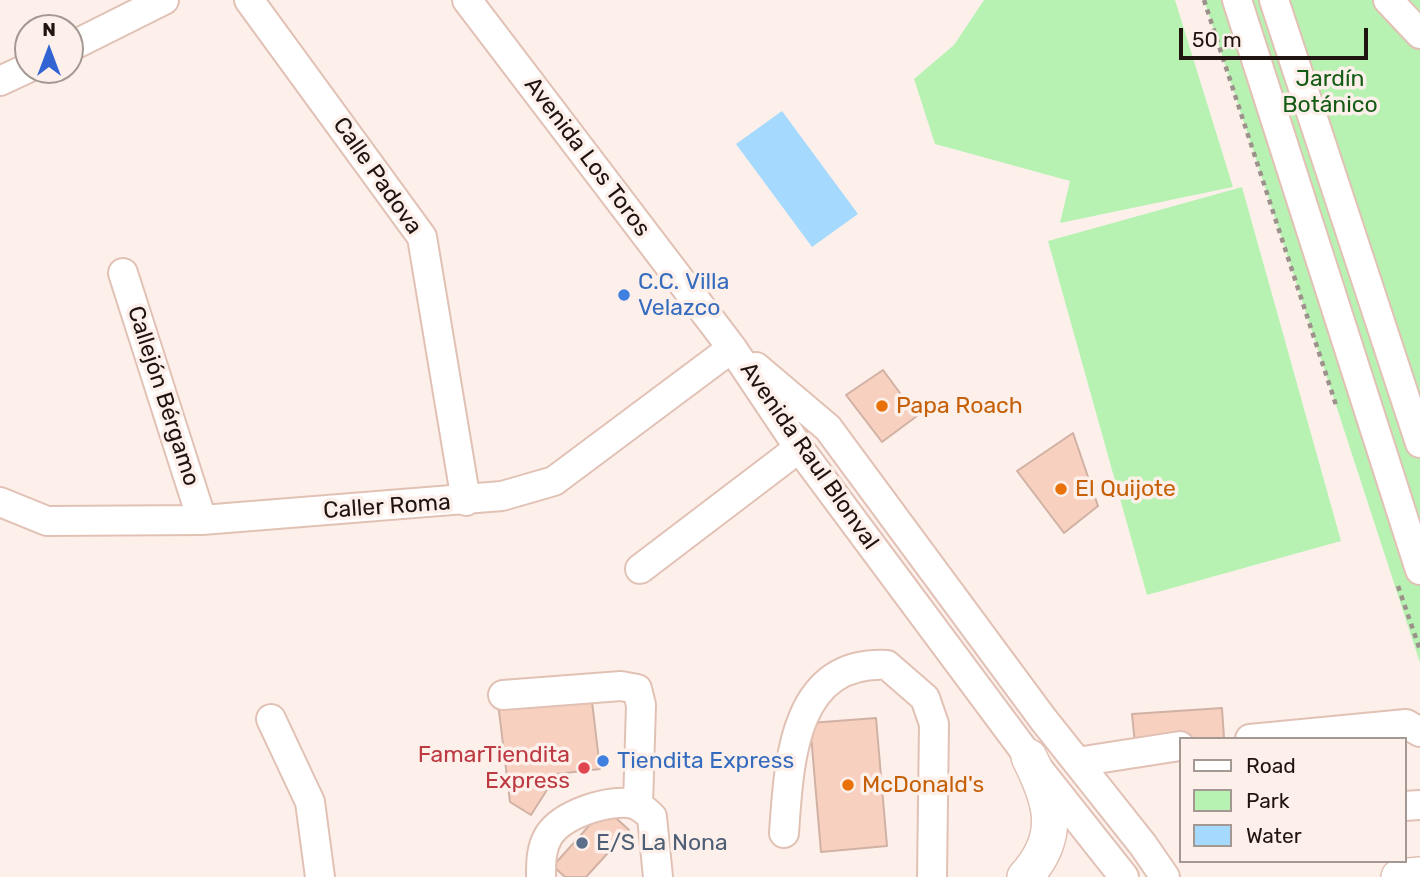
<!DOCTYPE html>
<meta charset="utf-8">
<style>
body{margin:0}
#map{position:relative;width:1420px;height:877px;overflow:hidden;background:#fdf0eb;font-family:Rubik,sans-serif}
canvas{display:block}
.legend{position:absolute;left:1179px;top:737px;width:228px;height:126px;box-sizing:border-box;background:#fdf0eb;border:2px solid #a49893;margin:0;padding:9px 12px;list-style:none;font-size:21px;color:#1f140f}
.legend li{display:flex;align-items:center;gap:14px;height:35px}
.legend b{width:35px;border:2px solid #a49893}
.north{position:absolute;left:14px;top:14px;width:70px;height:70px;box-sizing:border-box;background:#fdf0eb;border:2px solid #a49893;border-radius:50%;rotate:0deg;font-size:19px;font-weight:700;line-height:28px;text-align:center;color:#1f140f}
.north::after{content:'';display:block;margin:auto;width:24px;height:32px;background:#3263d3;clip-path:polygon(50% 0,100% 100%,50% 72%,0 100%)}
.scale{position:absolute;left:1179px;top:28px;width:189px;height:32px;box-sizing:border-box;border:4px solid #1f140f;border-top:0;padding-left:9px;font-size:21px;line-height:24px;white-space:nowrap;color:#1f140f;-webkit-text-stroke:5px #fdf0eb;paint-order:stroke}
</style>
<div id="map">
<canvas width="1420" height="877"></canvas>
<ul class="legend">
<li><b style="height:9px;background:#fff"></b>Road</li>
<li><b style="height:19px;background:#b7f2b3"></b>Park</li>
<li><b style="height:19px;background:#a5d9fe"></b>Water</li>
</ul>
<div class="north">N</div>
<div class="scale">50 m</div>
</div>
<script>
const context = document.querySelector('canvas').getContext('2d');
context.lineJoin = 'round';
function fillPath(path, color) {
  context.fillStyle = color;
  context.fill(path, 'evenodd');
}
function strokePath(path, color, width, dash) {
  context.strokeStyle = color;
  context.lineWidth = width;
  context.lineCap = dash ? 'butt' : 'round';
  context.setLineDash(dash || []);
  context.stroke(path);
}
function write(font, color, halo, rows, align = 'center') {
  context.font = font + ' Rubik,sans-serif';
  context.lineWidth = 7;
  context.setLineDash([]);
  context.textBaseline = 'middle';
  context.strokeStyle = halo;
  context.fillStyle = color;
  for (const [text, x, y, turn = 0] of rows) {
    context.save();
    context.translate(x, y);
    context.rotate((+turn || 0) * Math.PI / 180);
    context.textAlign = isNaN(turn) ? turn : align;
    if (halo) context.strokeText(text, 0, 0);
    context.fillText(text, 0, 0);
    context.restore();
  }
}
fillPath(new Path2D(`
 M984,0H1175L1233,187L1060,223L1070,181L935,144L914,79L954,45Z
 M1204,0H1420V663Z
 M1242,187L1341,541L1147,595L1048,241Z`), '#b7f2b3');
fillPath(new Path2D(`
 M782,111L858,214L812,247L736,144Z`), '#a5d9fe');
const building = new Path2D(`
 M883,370L917,416L882,442L846,395Z
 M1073,433L1098,506L1064,533L1017,471Z
 M591,693L600,769L557,774L531,815L510,802L498,703Z
 M1222,708L1224,738L1180,739L1135,744L1132,714Z
 M876,718L887,846L821,852L810,723Z
 M605,808L629,830L586,877H565L553,866Z`);
fillPath(building, '#f7d0c0');
strokePath(building, '#d0b1a4', 2);
const minor = new Path2D(`
 M249,0L422,237L466,501
 M467,0L732,348L799,448L1029,757L1124,877
 M1237,0L1420,570
 M1274,0L1420,443
 M1388,0L1420,34
 M70,47L164,0
 M0,81L28,68
 M123,273L202,520
 M756,367L828,428L1043,719L1143,845L1165,877
 M0,502L47,521L202,520L502,496L554,481L732,348
 M640,569L799,448
 M503,695L621,686L637,689L641,705L638,805
 M271,719L310,802L320,877
 M1250,739L1406,724L1420,732
 M1077,762L1180,746
 M1404,806L1420,805
 M784,833C789,764 792,660 887,665L925,698L934,724L932,877
 M541,877C541,861 541,848 549,835C563,814 605,801 629,803C638,804 645,810 652,817L658,877`);
const major = new Path2D(`
 M1025,877C1063,835 1051,802 1029,757
 M1399,877L1420,875`);
strokePath(minor, '#e2c1b5', 32);
strokePath(major, '#e2c1b5', 38);
strokePath(new Path2D(`
 M1204,0L1336,405
 M1398,586L1420,650`), '#9d918c', 4.5, [5, 5]);
strokePath(minor, '#fff', 28);
strokePath(major, '#fff', 35);
for (const [x, y, r, color] of [
 [624,295,7,"#3f7fe0"],
 [882,406,7,"#e8710a"],
 [1061,489,7,"#e8710a"],
 [603,761,7,"#3f7fe0"],
 [584,768,7,"#e0444e"],
 [848,785,7,"#e8710a"],
 [582,843,7,"#5c6f8a"]
]) {
  const dot = new Path2D();
  dot.arc(x, y, r, 0, 2 * Math.PI);
  context.fillStyle = color;
  context.fill(dot);
  strokePath(dot, '#fdf0eb', 2.5);
}
write('23px', '#145b15', '#fdf0eb', [
 ["Jardín",1330,79],
 ["Botánico",1330,105]
]);
write('23px', '#1f140f', '#fdf0eb', [
 ["Avenida Los Toros",587,157,53],
 ["Calle Padova",377,176,55],
 ["Callejón Bérgamo",163,396,72],
 ["Avenida Raul Blonval",809,456,55],
 ["Caller Roma",387,507,-4]
]);
write('23px', '#366cbe', '#fdf0eb', [
 ["C.C. Villa",638,282],
 ["Velazco",638,308],
 ["Tiendita Express",617,761]
], 'left');
write('23px', '#c56008', '#fdf0eb', [
 ["Papa Roach",896,406],
 ["El Quijote",1075,489],
 ["McDonald's",862,785]
], 'left');
write('23px', '#be3a42', '#fdf0eb', [
 ["FamarTiendita",570,755],
 ["Express",570,781]
], 'right');
write('23px', '#4e5e75', '#fdf0eb', [
 ["E/S La Nona",596,843]
], 'left');
</script>
